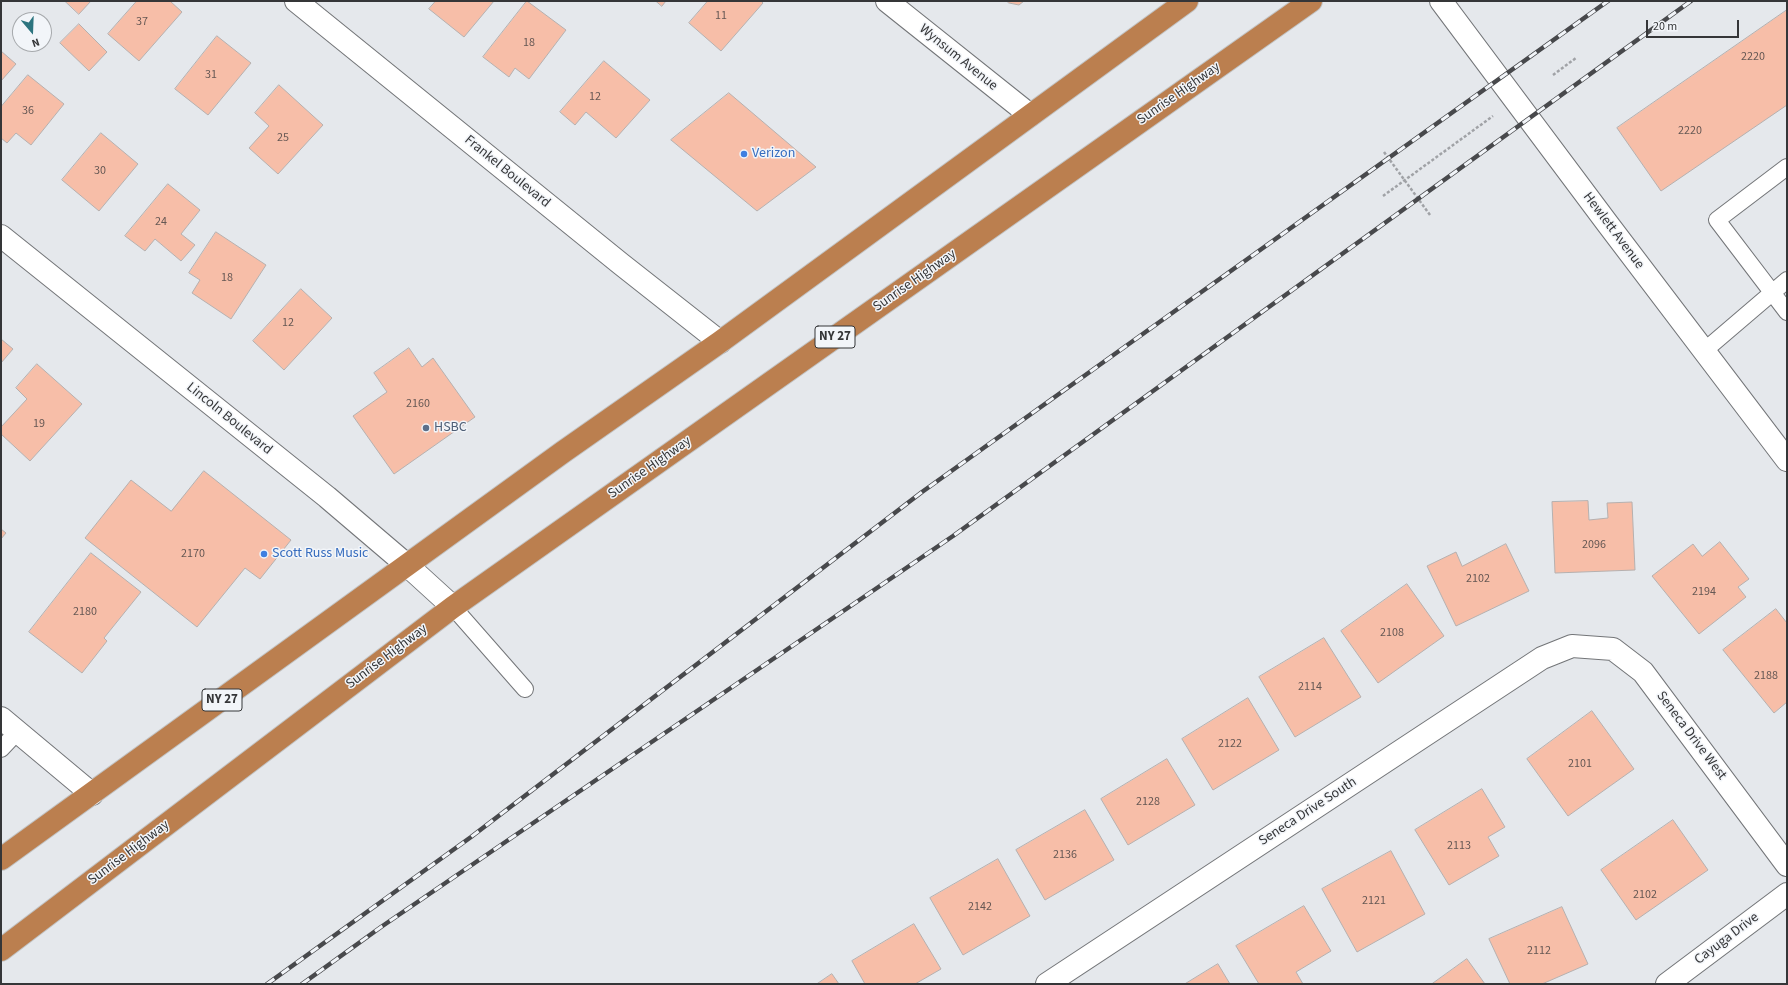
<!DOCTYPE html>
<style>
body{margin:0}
#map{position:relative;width:1788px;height:985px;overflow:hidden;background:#e5e8ec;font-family:"Source Sans 3",sans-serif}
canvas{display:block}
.frame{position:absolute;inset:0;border:2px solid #353638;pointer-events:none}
.north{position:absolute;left:12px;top:12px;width:40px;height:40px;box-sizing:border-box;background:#f2f5f9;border:1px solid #a6a9ac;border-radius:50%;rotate:161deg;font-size:11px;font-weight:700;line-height:16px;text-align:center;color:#353638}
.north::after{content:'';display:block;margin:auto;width:14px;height:18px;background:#2c747f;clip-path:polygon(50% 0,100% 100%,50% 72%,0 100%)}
.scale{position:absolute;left:1646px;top:20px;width:93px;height:18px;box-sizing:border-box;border:2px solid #353638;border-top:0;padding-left:5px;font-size:12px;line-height:14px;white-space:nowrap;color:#353638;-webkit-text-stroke:3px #f2f5f9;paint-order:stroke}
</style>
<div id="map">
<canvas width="1788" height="985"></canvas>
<div class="frame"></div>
<div class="north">N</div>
<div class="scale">20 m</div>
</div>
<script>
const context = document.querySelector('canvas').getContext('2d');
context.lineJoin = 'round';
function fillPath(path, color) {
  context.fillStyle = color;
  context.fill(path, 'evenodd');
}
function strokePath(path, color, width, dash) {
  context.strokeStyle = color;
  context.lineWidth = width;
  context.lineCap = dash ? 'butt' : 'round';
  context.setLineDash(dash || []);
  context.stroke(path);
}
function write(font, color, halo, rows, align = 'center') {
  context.font = font + ' "Source Sans 3",sans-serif';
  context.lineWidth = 3;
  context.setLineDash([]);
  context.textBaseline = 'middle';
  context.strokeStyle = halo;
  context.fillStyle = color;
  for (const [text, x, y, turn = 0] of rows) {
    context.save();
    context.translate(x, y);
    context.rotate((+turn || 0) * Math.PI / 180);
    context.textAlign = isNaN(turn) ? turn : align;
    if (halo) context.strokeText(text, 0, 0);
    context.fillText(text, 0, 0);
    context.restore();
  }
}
const building = new Path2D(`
 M65,1H91L79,14Z
 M137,1H170L182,12L139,61L108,34Z
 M436,1H494L464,37L429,9Z
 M527,1L566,30L529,79L515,68L509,77L483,57Z
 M656,1H666L662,6Z
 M708,1H761L763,3L721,51L689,23Z
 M1007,1H1024L1019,5L1009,3Z
 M1787,10V105L1661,191L1617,128Z
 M79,24L107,52L89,71L60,43Z
 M217,36L251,63L208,115L175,89Z
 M1,51L16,64L1,81Z
 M604,61L650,100L616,138L586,112L575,125L560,112Z
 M28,75L64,104L31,145L16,133L7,143L1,138V107Z
 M279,85L323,125L278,174L249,148L269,126L255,113Z
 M729,93L816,167L757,211L671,140Z
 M101,133L138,164L99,211L62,180Z
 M168,184L200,210L181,234L195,245L181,261L155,239L145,251L125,236Z
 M216,232L266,265L231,319L192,293L200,280L189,273Z
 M301,289L332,318L284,370L253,341Z
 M1,339L13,349L1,363Z
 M409,348L422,367L433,358L475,417L394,474L353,416L387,392L374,373Z
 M37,364L82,404L30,461L1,434V427L27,399L16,388Z
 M204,471L291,540L260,579L245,568L197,627L85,538L131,480L171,511Z
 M1588,501L1589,520L1608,518L1607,503L1632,502L1635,570L1555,573L1552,502Z
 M1,529L6,533L1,539Z
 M1720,542L1749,579L1738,587L1746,597L1699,634L1652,576L1693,544L1702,556Z
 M1506,544L1529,591L1456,626L1427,566L1456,552L1462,566Z
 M91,553L141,592L104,638L107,641L82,673L29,632Z
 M1407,584L1444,636L1378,683L1341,631Z
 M1776,609L1787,623V702L1774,713L1723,650Z
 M1324,638L1361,697L1295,737L1259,677Z
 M1248,698L1279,750L1213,790L1182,739Z
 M1592,711L1634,769L1568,816L1527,759Z
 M1167,759L1195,805L1128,845L1101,799Z
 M1482,789L1505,827L1488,837L1499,856L1449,885L1415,830Z
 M1085,810L1114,860L1045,900L1016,850Z
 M1673,820L1708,870L1636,920L1601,870Z
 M1391,851L1425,914L1357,952L1322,889Z
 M998,859L1030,916L963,955L930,898Z
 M1304,906L1331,951L1296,972L1303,984H1259L1236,946Z
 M1562,907L1588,964L1542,984H1510L1489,939Z
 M914,924L941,969L915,984H865L852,961Z
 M1467,959L1485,984H1432Z
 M1218,964L1230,984H1185Z
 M832,974L839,984H817Z`);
fillPath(building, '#f7bea8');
strokePath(building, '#b5b0af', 1);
const lane = new Path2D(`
 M1787,167L1717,220L1787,312
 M1704,351L1787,280
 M453,607L525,689
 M1,749L17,732`);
const street = new Path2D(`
 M296,1L621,264L720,342
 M887,1L1030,115
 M1,236L327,497L408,566L453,607
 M1,718L92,794
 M1047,984L1542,658L1572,646L1613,649L1643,672L1787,865
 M1667,984L1787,894`);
const secondary = new Path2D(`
 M1441,1L1607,223L1787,460`);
const highway = new Path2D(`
 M1,859L563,452L720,342L1187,1
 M1,950L453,607L1311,1`);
strokePath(lane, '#737578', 18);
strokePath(street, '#737578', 24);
strokePath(secondary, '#737578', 24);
strokePath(highway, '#c2c3c3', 24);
strokePath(new Path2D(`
 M1553,75L1576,58
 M1384,152L1430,215
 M1383,196L1493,116`), '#a0a2a6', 2.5, [3, 2]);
strokePath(lane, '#fff', 16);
strokePath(street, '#fff', 22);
strokePath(secondary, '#fff', 22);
strokePath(highway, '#bb7f4f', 22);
const rail = new Path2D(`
 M267,984L471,837L922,492L1608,1
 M302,984L381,927L953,536L1691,1`);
strokePath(rail, '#48494c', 4.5);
strokePath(rail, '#f2f5f9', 3, [9]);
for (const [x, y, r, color] of [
 [744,154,4,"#3f7fe0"],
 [426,428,4,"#5c6f8a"],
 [264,554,4,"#3f7fe0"]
]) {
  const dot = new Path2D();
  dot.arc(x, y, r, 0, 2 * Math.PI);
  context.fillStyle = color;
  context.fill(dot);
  strokePath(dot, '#f2f5f9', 1.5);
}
write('12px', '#665854', null, [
 ["11",721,16],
 ["37",142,22],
 ["18",529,43],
 ["2220",1753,57],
 ["31",211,75],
 ["12",595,97],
 ["36",28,111],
 ["2220",1690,131],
 ["25",283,138],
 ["30",100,171],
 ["24",161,222],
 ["18",227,278],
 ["12",288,323],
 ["2160",418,404],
 ["19",39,424],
 ["2096",1594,545],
 ["2170",193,554],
 ["2102",1478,579],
 ["2194",1704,592],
 ["2180",85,612],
 ["2108",1392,633],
 ["2188",1766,676],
 ["2114",1310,687],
 ["2122",1230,744],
 ["2101",1580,764],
 ["2128",1148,802],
 ["2113",1459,846],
 ["2136",1065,855],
 ["2102",1645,895],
 ["2121",1374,901],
 ["2142",980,907],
 ["2112",1539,951]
]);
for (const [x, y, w] of [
 [835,337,40],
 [222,700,40]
]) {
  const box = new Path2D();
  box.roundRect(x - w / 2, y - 11, w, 22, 3);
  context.fillStyle = '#f2f5f9';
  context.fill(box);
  strokePath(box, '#353638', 1);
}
write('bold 13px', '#353638', null, [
 ["NY 27",835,337],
 ["NY 27",222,700]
]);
write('14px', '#353638', '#f2f5f9', [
 ["Wynsum Avenue",958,58,39],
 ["Sunrise Highway",1179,94,-35],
 ["Frankel Boulevard",507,172,39],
 ["Hewlett Avenue",1613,231,53],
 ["Sunrise Highway",915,281,-35],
 ["Lincoln Boulevard",229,419,39],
 ["Sunrise Highway",650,468,-35],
 ["Sunrise Highway",387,657,-37],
 ["Seneca Drive West",1691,736,53],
 ["Seneca Drive South",1308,812,-33],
 ["Sunrise Highway",129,853,-37],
 ["Cayuga Drive",1727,939,-37]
]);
write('14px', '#366cbe', '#f2f5f9', [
 ["Verizon",752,154],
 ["Scott Russ Music",272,554]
], 'left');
write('14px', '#4e5e75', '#f2f5f9', [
 ["HSBC",434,428]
], 'left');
</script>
